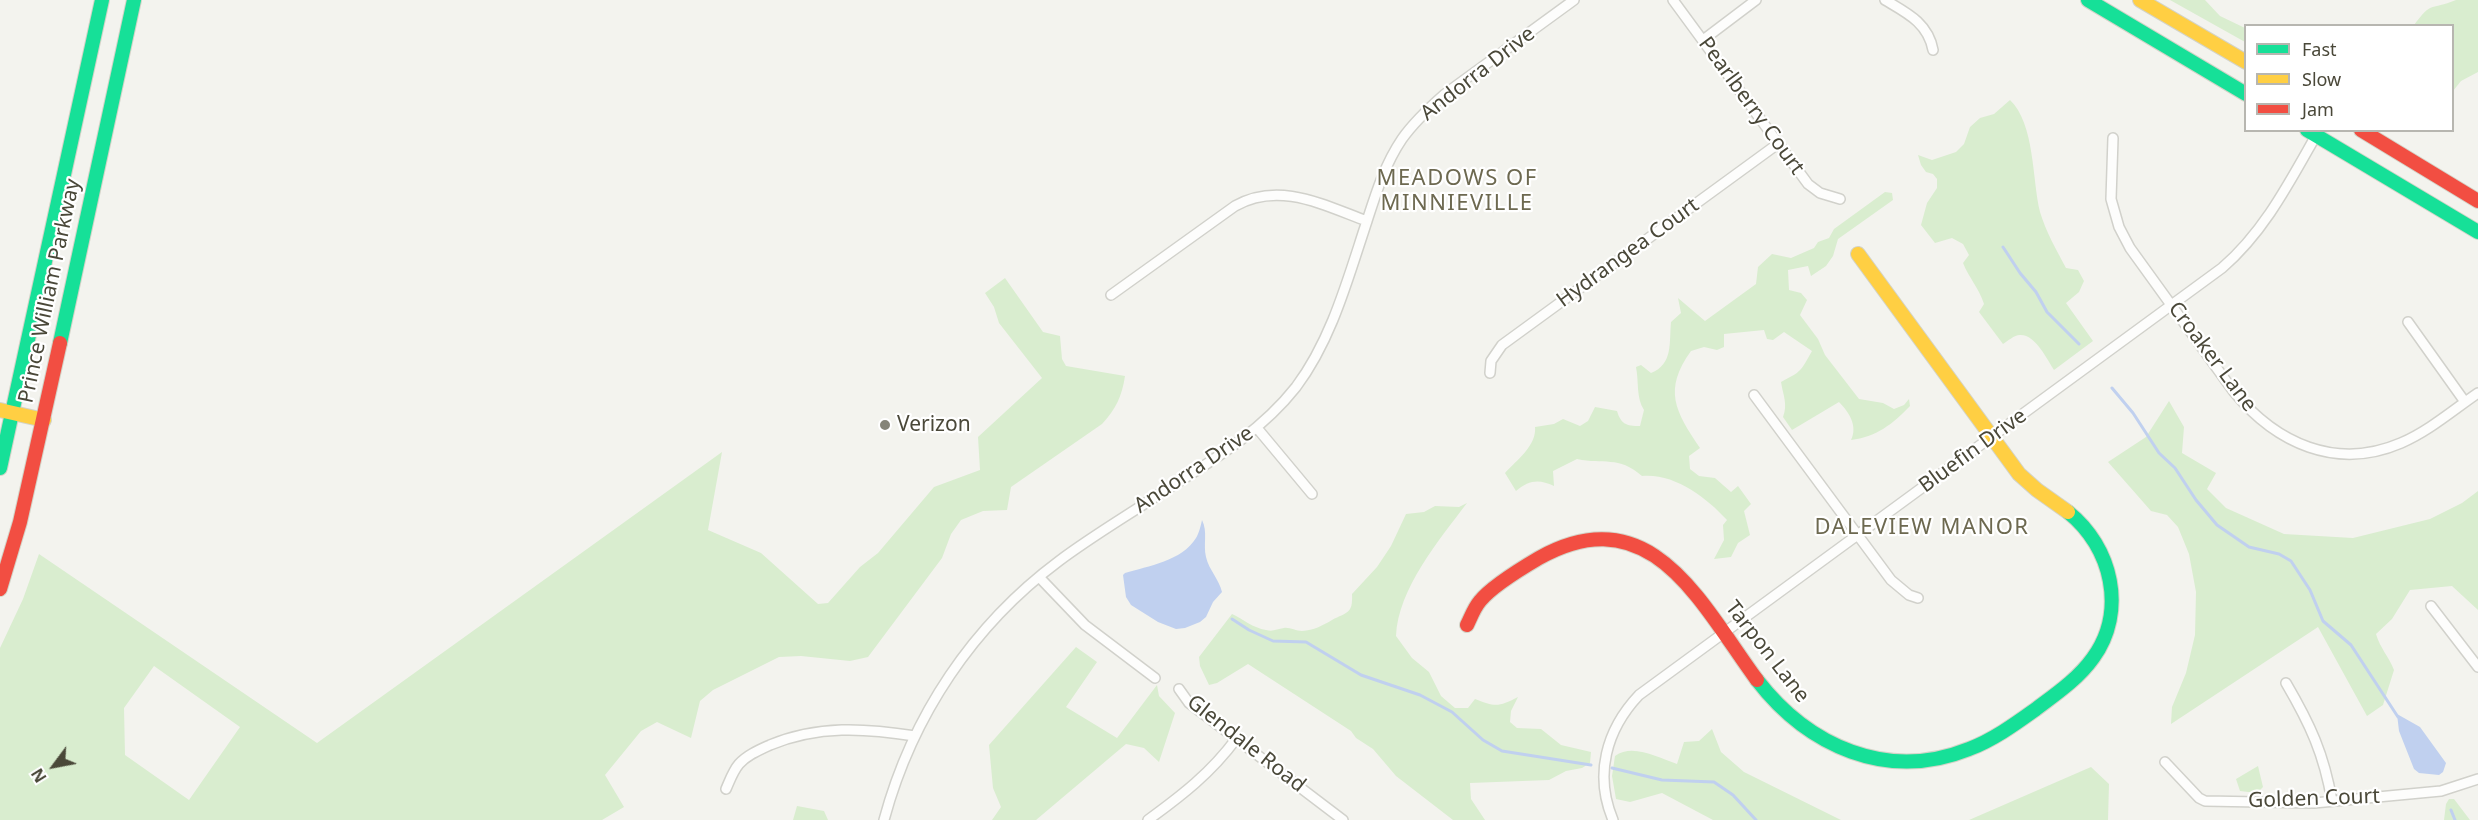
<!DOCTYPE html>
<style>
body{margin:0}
#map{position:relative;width:2478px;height:820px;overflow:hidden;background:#f3f3ee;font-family:"Noto Sans",sans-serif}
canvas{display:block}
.legend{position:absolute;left:2244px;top:24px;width:210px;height:108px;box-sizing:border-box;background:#fff;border:2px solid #b7b6b0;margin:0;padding:8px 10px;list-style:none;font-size:18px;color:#4a4839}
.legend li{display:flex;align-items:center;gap:12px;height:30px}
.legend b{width:30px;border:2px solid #b7b6b0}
.north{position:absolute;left:24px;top:736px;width:60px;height:60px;-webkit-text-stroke:4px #fff;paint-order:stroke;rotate:238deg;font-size:16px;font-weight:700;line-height:24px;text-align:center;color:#4a4839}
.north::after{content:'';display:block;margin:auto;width:21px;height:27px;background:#4a4839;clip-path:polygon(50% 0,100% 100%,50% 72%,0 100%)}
</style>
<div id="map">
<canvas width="2478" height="820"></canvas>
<ul class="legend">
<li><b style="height:8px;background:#16e098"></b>Fast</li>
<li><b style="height:8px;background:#ffcf43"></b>Slow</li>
<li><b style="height:8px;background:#f24e42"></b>Jam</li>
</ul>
<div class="north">N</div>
</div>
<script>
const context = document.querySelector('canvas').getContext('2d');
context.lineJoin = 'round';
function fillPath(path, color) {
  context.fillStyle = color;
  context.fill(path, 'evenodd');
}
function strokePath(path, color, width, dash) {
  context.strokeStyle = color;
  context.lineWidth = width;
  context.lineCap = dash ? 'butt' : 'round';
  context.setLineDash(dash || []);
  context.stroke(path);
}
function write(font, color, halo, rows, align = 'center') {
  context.font = font + ' "Noto Sans",sans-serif';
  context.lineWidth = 4.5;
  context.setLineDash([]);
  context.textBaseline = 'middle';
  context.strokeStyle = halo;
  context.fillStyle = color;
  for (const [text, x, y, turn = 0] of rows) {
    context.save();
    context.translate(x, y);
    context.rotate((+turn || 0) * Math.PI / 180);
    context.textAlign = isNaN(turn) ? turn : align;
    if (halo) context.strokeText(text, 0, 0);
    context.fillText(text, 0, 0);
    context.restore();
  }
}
fillPath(new Path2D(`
 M2170,0H2205L2220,16L2245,28V42Z
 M2456,0H2478V72L2461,81L2453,91L2452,26L2414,25C2433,0 2429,11 2456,0Z
 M2010,100C2035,124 2032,179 2040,212C2046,232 2056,249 2066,268L2078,270L2084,281L2079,292L2066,303L2093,341L2054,370C2047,359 2035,334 2020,335C2014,335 2008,341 2003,344L1979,312L1984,304C1979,288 1969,278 1963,263L1969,255L1963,244L1952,238L1935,243L1921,225L1927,203L1937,188V179L1933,174L1926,172L1921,165L1918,155L1932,160L1956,152L1964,144L1970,127L1980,118L1994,114Z
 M1885,192L1892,193L1893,200L1838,239L1833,256L1826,266L1811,276L1808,266L1788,270L1789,290L1801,293L1807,300L1800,315L1818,339L1825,355L1859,399L1883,403L1894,409L1904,405L1909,399L1910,406C1893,424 1876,437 1851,440C1858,426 1849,412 1839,402L1792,430L1783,417C1788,404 1783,395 1781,382C1802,371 1800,372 1812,351L1784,332L1773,340L1767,339L1764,330L1724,334V347L1717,350L1704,347L1691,351C1663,390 1675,411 1700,448L1689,456L1690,469L1699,476L1715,478L1731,492L1738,486L1751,504L1744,511L1750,535L1738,543L1731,557L1714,559L1724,540L1723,525L1727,520C1706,497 1674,473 1642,476C1618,455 1604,465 1577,459L1553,471L1554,486C1539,479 1529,480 1516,491L1505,473C1517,460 1537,445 1535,427L1554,424L1563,419L1580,426L1588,421L1595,407L1617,411C1621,424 1626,426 1640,426L1644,410C1636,398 1639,382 1636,367L1641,365L1651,373C1673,364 1669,344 1671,322L1681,313L1678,298L1705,321L1756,284L1758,267L1772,254L1791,258L1814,248L1818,242L1829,238L1834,229L1845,221Z
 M1005,278L1043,332L1060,336L1062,359L1066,366L1125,376C1122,396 1116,409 1102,424L1011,487L1007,510L983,511L961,520L951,534L942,558L868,657L850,661L801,656L779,657L713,690L700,701L691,738L657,722L641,731L605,775L624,807L602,820H0V648L23,599L39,554L317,743L722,452L708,530L761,553L818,604L828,603L860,567L878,553L934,487L980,470L978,437L1042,378L999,323L994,307L985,293ZM154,666L240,727L189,800L125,755L124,708Z
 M2169,401L2184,427L2182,453L2216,473L2207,489L2226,508L2284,534L2353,538L2430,519L2462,503L2478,491V610L2452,586L2410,590L2392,619L2376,634C2380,648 2389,657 2394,670L2383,705L2367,716L2318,627L2171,724L2172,707L2186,673L2195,635L2196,592L2189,554L2178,527L2167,515L2151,511L2108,462L2146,437Z
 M1467,503C1439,540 1398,589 1396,636L1412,658L1429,672L1441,696L1455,708H1468L1475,699C1495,707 1499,707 1518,697L1511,711L1510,722L1517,728L1541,729L1561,745L1591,752L1590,763L1582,768L1566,771L1549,780L1470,783L1471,799L1485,820H1453L1396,776L1373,749L1356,738L1351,731L1248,664L1217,683L1209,685L1200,666L1199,657L1232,614C1243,619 1253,628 1266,630C1273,632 1277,629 1284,628C1289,627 1296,631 1302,631C1314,630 1322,626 1332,620C1347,612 1353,614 1352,594L1377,567L1391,546L1406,514L1424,512L1435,506L1459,507Z
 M1076,647L1097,662L1066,707L1117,738L1157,685L1159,696L1175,713L1159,762L1144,748L1126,744L1036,820H992L1001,807L993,788L989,745Z
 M1712,729L1721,752L1744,772L1841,820H1713L1662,793L1630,802L1616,799L1612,776L1615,756C1633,743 1658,758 1677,764L1684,742L1699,741Z
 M2258,766L2263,787L2257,793L2240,791L2236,779Z
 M2091,767L2109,784L2108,820H1969Z
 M2449,799H2454L2470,820H2444L2446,804Z
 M797,806L824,811L828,820H793Z`), '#d9edcf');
fillPath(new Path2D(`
 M1202,520C1208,532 1203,544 1206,557C1209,570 1219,579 1222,592L1213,602L1206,617L1200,622L1185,628L1176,629L1158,622L1131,605L1126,597L1123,575L1125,573C1148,566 1182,561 1196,538C1199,533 1201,525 1202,520Z
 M2397,714L2420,727L2446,763L2443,772L2439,775L2419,773L2414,769L2399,731Z`), '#c0d0ef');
strokePath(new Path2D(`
 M2003,247L2020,273L2036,292L2047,312L2079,344
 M2112,388L2133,413L2159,453L2175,468L2196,500L2217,525L2249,547L2279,554L2291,561L2310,590L2323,621L2351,645L2398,717
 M1232,619L1249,630L1273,641L1306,642L1361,675L1420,695L1452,712L1483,740L1502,751L1591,765
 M1612,768L1662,780L1714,782L1733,795L1756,820
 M2451,810L2455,820`), '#c0d0ef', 3);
const street = new Path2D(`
 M1673,0L1808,184L1820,193L1840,199
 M1885,0C1907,13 1928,23 1933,50
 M1703,40L1756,0
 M2113,138L2111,199L2119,227L2130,248L2234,392C2276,443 2336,471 2401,443C2429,431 2453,410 2478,393
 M1111,295L1235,206C1279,181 1323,205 1367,221
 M2408,322L2465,402
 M1490,373L1491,361L1502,345L1779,143
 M1754,395L1891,580L1909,595L1918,598
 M1257,428L1312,494
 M1039,577L1085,625L1155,678
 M2431,606L2478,667
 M2286,683C2310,724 2324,754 2332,801
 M1179,689L1189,703L1343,820
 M2165,762L2199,798L2205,801L2314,803L2441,791L2478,779
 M726,789C730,780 733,771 739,764C747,755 759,750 770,745C818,725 865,728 915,736
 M884,820C912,716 973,625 1059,561C1091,537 1125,517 1158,495C1208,463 1259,434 1296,387C1332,339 1348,278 1367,221C1376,193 1385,164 1402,139C1414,122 1429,108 1445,94L1574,0
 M1148,820C1181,796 1211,773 1236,739
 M1613,820C1594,775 1606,730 1639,695L2222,268C2265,231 2290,181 2318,132`);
const fast = new Path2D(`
 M2088,0L2246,94
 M2307,130L2478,232
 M60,343L134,0
 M0,468L102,0
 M1757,680C1808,746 1887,782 1969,749C1993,740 2015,724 2036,709C2056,694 2078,679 2093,658C2127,611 2112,547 2068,512`);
const slow = new Path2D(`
 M2140,0L2246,62
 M1858,254L2019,474L2037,490L2068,512
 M0,410L44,420`);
const jam = new Path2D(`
 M2361,130L2478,201
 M0,589L20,522L60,343
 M1467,625C1471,617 1474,608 1480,601C1492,586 1522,568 1539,558C1651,495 1701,604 1757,680`);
strokePath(street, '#d1d1cb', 12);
strokePath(fast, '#d3d3c7', 16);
strokePath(slow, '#d3d3c7', 16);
strokePath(jam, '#d3d3c7', 16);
strokePath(street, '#fdfdfc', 9);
strokePath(fast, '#16e098', 14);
strokePath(slow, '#ffcf43', 14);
strokePath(jam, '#f24e42', 14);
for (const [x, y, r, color] of [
 [885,425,6,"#858478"]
]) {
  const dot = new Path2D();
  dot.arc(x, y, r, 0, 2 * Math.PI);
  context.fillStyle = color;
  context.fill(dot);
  strokePath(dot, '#fff', 2);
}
write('21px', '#4a4839', '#fff', [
 ["Andorra Drive",1478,74,-38],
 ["Pearlberry Court",1751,106,54],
 ["Hydrangea Court",1628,253,-36],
 ["Prince William Parkway",50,291,-78],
 ["Croaker Lane",2212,357,53],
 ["Bluefin Drive",1973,451,-36],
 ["Andorra Drive",1194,470,-34],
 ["Tarpon Lane",1767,652,52],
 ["Glendale Road",1246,744,38],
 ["Golden Court",2314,799,-2]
]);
write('21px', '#4a4839', '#fff', [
 ["Verizon",897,425]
], 'left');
context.letterSpacing = '1.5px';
write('22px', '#6d6950', '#fff', [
 ["MEADOWS OF",1457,179],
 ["MINNIEVILLE",1457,204],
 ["DALEVIEW MANOR",1922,528]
]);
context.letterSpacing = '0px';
</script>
